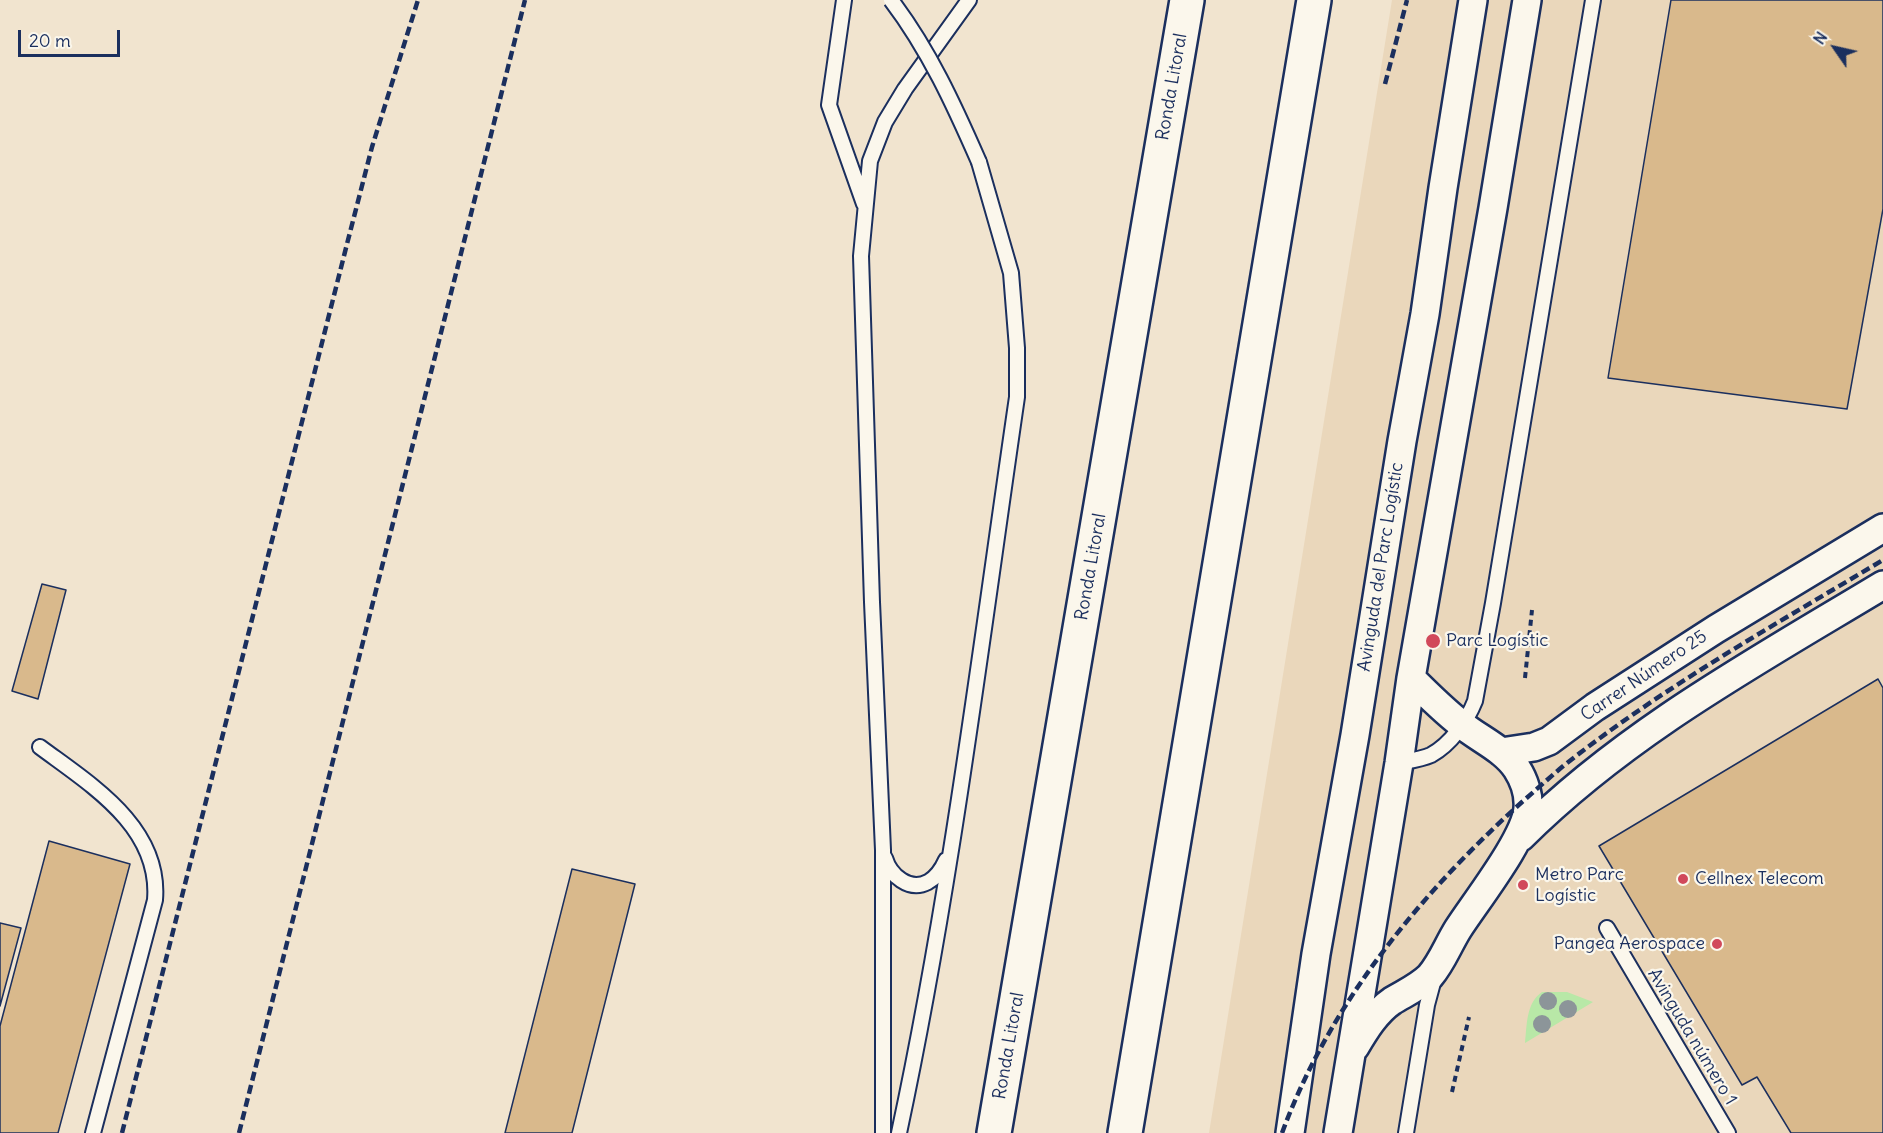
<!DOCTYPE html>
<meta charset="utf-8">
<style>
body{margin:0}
#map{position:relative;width:1883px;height:1133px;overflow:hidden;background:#f1e4cf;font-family:Delius,sans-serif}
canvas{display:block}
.north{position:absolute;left:1805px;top:18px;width:60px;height:60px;-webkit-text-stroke:4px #fbf7ec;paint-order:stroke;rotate:304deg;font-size:16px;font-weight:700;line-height:24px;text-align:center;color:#1b2f5e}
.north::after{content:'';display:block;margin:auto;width:21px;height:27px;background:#1b2f5e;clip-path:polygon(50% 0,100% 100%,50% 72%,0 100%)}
.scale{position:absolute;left:18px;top:30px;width:102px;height:27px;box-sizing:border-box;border:3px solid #1b2f5e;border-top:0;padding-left:8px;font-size:18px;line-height:21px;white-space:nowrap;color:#1b2f5e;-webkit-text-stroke:4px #fbf7ec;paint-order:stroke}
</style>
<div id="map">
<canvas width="1883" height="1133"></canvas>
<div class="north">N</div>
<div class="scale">20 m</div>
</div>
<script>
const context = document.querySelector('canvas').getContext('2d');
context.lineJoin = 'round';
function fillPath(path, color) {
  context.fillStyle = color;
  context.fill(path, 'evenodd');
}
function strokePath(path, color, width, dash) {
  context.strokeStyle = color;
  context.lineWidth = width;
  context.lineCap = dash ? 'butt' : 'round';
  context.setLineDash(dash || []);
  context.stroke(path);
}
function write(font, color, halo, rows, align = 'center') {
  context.font = font + ' Delius,sans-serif';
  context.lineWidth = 4.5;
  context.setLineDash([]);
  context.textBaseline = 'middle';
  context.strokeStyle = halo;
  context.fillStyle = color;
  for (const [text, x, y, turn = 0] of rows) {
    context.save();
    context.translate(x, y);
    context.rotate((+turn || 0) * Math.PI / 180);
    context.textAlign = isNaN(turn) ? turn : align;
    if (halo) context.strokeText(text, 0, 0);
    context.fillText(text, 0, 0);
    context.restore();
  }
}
fillPath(new Path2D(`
 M1392,0H1883V1133H1209Z`), '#ead7bb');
fillPath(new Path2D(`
 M1542,992H1567L1593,1002L1525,1043C1527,1025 1526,1003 1542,992Z`), '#b8e8a7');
const building = new Path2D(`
 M1671,0H1883V209L1847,409L1608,378Z
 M42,584L66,590L38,699L12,691Z
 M1878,679L1883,688V1133H1791L1757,1077L1742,1085L1599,846Z
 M49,841L130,864L58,1133H0V1026Z
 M572,869L635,884L572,1133H505Z
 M0,923L21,928L0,1006Z`);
fillPath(building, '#d9b98c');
strokePath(building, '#1b2f5e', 1.5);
const service = new Path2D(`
 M844,0L829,105L864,204
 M40,747C91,785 161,827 155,900L93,1133
 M1399,763C1409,761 1422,759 1431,755C1451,744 1467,721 1475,701L1493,603L1593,0
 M885,858C890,875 909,892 928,882C937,877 942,869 946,860
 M1607,928L1728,1133
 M883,1133V850L872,602L861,256L870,161L885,122L905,89L969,0
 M899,1133C951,890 981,643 1017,397V348L1011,273L979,162
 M1406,1133L1427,1005L1434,979`);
const minor = new Path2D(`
 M1501,752L1534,747L1549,741L1595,707L1716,629L1883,528
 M1521,837C1625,733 1757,661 1883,585
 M1355,1047C1365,1030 1376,1012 1392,1001C1405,993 1419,987 1430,976C1442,962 1448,945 1458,929C1476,901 1526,838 1528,808C1529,795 1524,780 1517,769C1504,749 1479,739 1461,724C1443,710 1427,694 1411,678
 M1290,1133L1316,954L1355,735L1402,441L1425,314L1443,188L1473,0
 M1338,1133L1399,763L1411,678L1493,208L1527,0`);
const trunk = new Path2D(`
 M994,1133L1187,0
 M1125,1133L1314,0`);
strokePath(service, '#1b2f5e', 18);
strokePath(minor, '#1b2f5e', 32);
strokePath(trunk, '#1b2f5e', 38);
strokePath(new Path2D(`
 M1525,678L1532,610
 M1452,1092L1469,1017`), '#1b2f5e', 4, [6, 4.5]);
strokePath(service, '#fbf7ec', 14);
strokePath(minor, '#fbf7ec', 27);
strokePath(trunk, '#fbf7ec', 33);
strokePath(new Path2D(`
 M1385,84L1407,0
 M122,1133L347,244L372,147L418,0
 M239,1133L525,0
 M1282,1133C1330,1003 1420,894 1522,802C1537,789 1551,776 1567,763C1665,686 1776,624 1883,560`), '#1b2f5e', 4.5, [9, 4.5]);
const serviceBridge = new Path2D(`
 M891,0C929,50 954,105 979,162`);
strokePath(serviceBridge, '#1b2f5e', 18, []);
strokePath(serviceBridge, '#fbf7ec', 14);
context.fillStyle = '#8c9599';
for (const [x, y] of [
 [1548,1001],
 [1568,1009],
 [1542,1024]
]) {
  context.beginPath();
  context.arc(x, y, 9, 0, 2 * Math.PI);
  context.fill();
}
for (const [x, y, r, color] of [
 [1433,641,8,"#d1495b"],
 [1683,879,6,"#d1495b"],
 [1523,885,6,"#d1495b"],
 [1717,944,6,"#d1495b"]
]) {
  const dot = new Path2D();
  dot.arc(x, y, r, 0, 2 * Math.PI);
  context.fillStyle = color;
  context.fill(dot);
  strokePath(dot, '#fbf7ec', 2);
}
write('18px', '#1b2f5e', '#fbf7ec', [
 ["Ronda Litoral",1172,87,-80],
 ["Ronda Litoral",1091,567,-80],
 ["Avinguda del Parc Logístic",1381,567,-81],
 ["Carrer Número 25",1644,676,-34],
 ["Avinguda número 1",1692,1037,59],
 ["Ronda Litoral",1009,1046,-80]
]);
write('18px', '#1b2f5e', '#fbf7ec', [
 ["Parc Logístic",1446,641],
 ["Metro Parc",1535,875],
 ["Logístic",1535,896],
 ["Cellnex Telecom",1695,879],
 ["Pangea Aerospace",1705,944,"right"]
], 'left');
</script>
